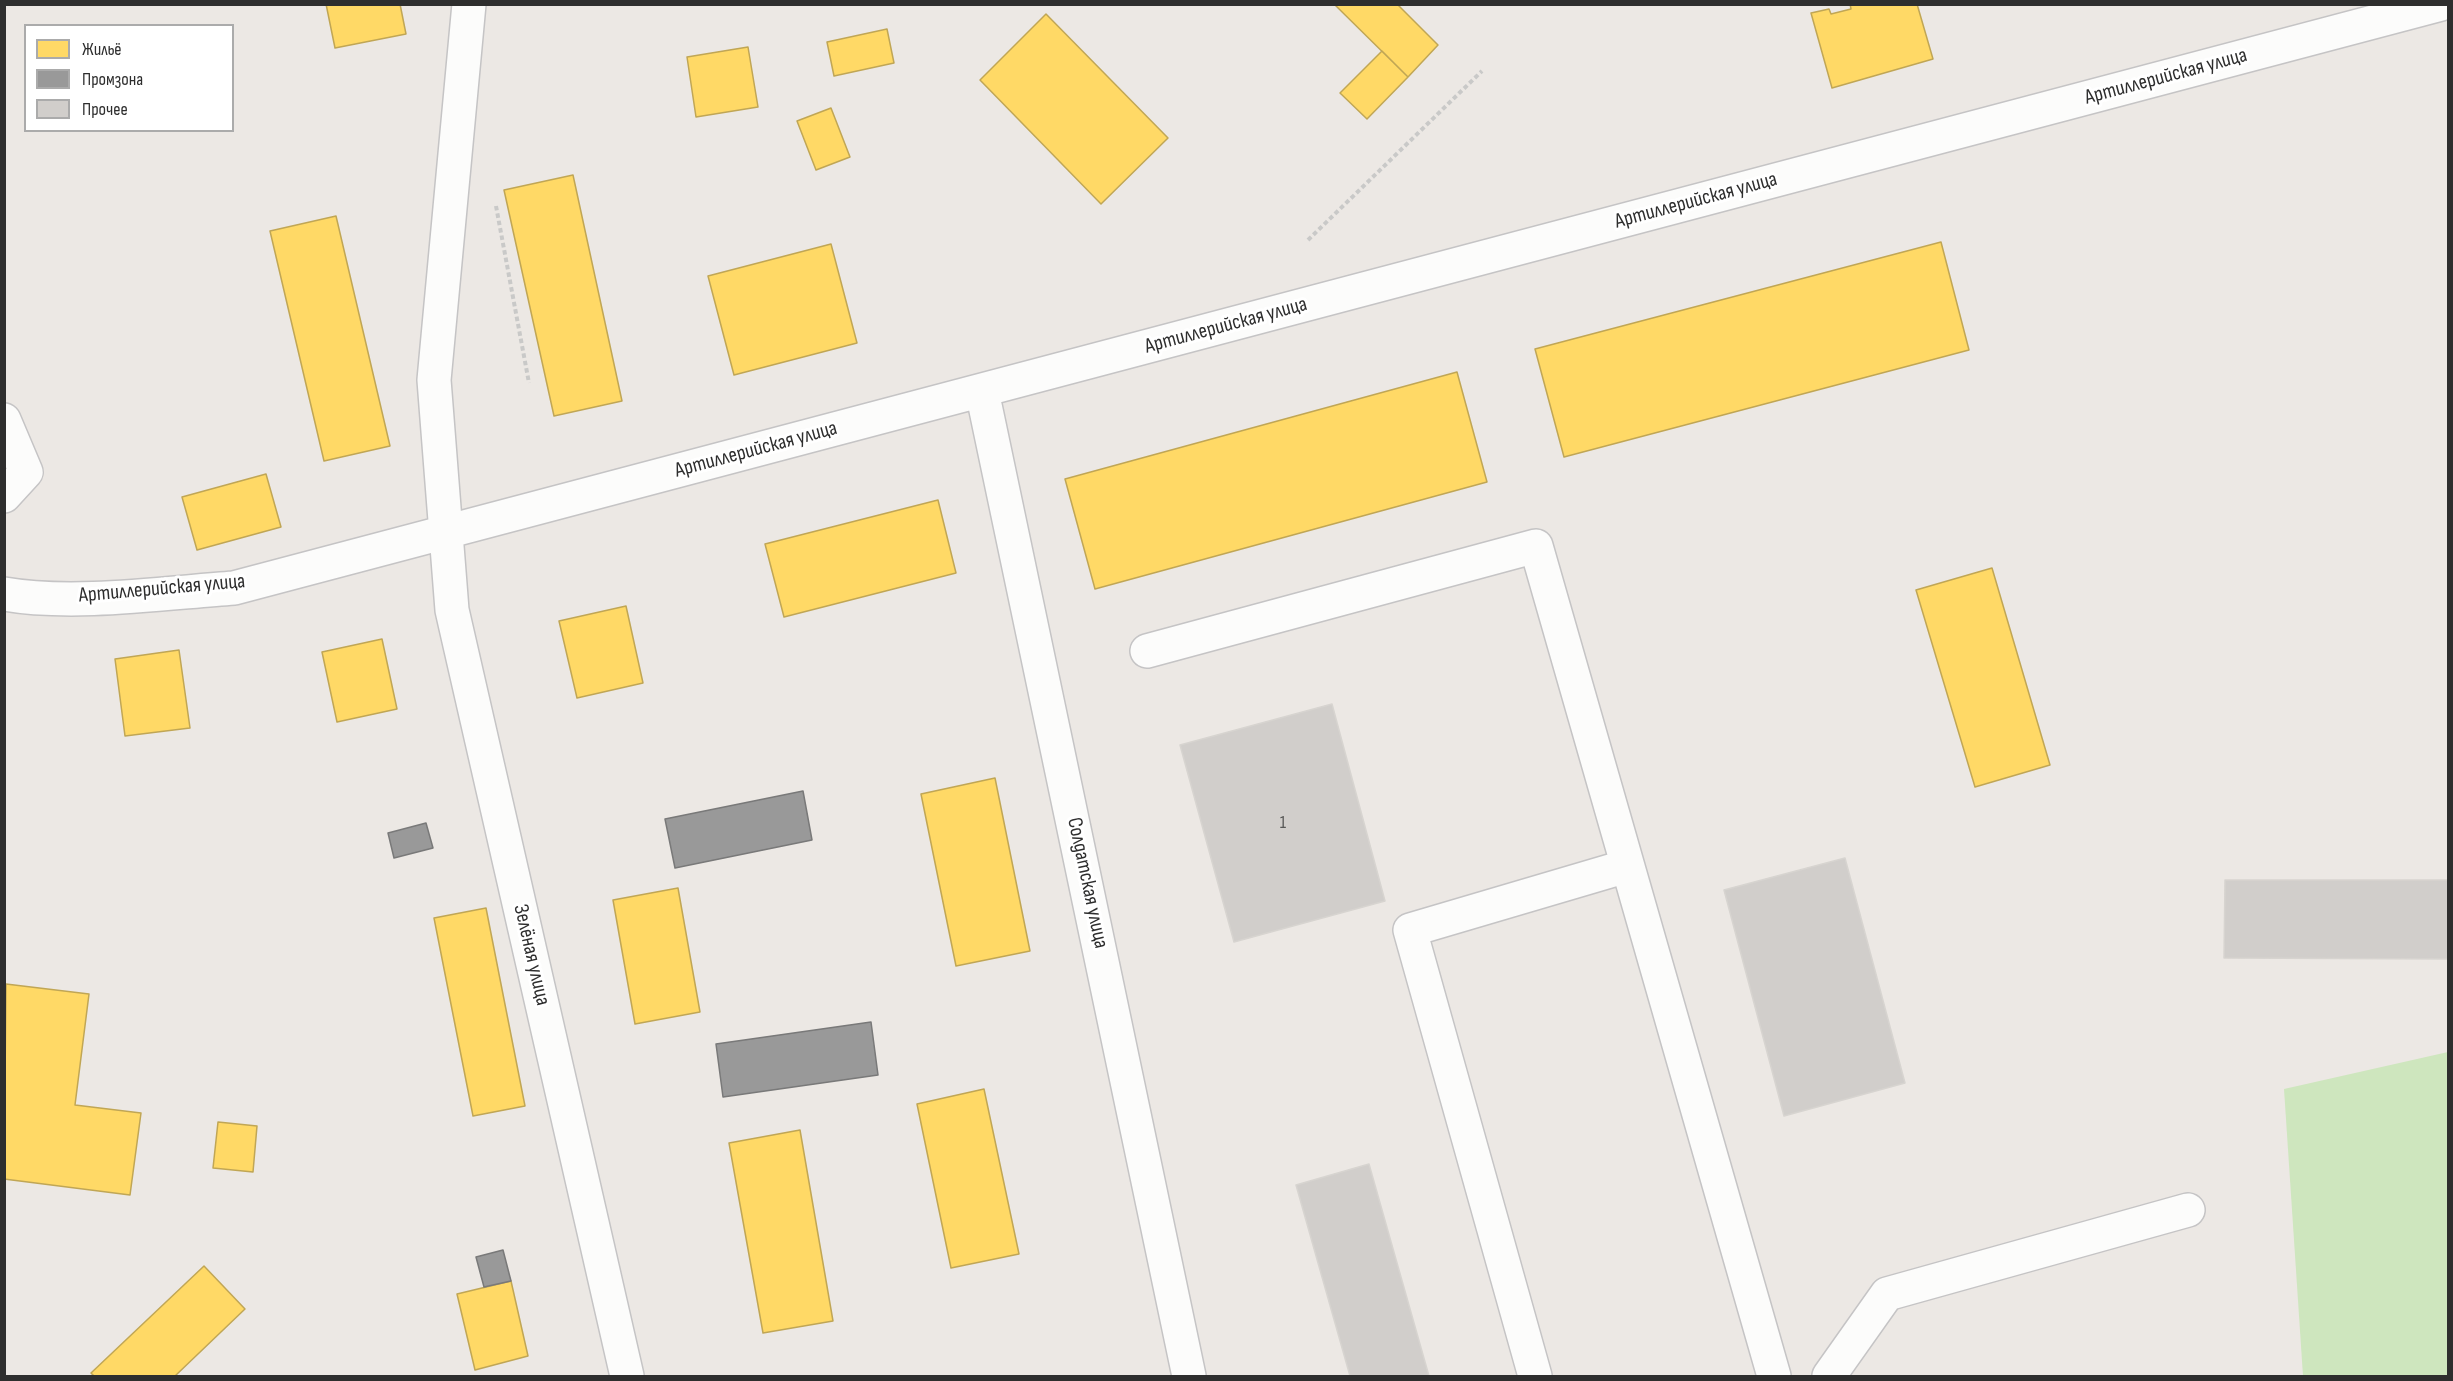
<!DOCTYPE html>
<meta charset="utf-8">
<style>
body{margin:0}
#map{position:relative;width:2453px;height:1381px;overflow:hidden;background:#ece8e4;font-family:"Sofia Sans Condensed",sans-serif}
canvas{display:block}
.frame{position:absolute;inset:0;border:6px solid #2e2e2e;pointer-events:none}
.legend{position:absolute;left:24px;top:24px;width:210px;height:108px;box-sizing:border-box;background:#fff;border:2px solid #ababab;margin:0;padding:8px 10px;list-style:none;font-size:18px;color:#2e2e2e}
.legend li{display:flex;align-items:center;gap:12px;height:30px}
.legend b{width:30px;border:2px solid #ababab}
</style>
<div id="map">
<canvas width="2453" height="1381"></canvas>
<div class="frame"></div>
<ul class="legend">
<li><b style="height:16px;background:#ffd966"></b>Жильё</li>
<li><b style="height:16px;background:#999"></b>Промзона</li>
<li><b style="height:16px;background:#d1cecb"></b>Прочее</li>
</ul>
</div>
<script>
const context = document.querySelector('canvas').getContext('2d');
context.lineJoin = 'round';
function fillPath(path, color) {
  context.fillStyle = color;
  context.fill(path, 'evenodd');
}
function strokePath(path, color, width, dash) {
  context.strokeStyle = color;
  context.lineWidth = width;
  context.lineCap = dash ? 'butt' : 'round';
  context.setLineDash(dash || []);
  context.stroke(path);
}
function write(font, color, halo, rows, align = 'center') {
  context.font = font + ' "Sofia Sans Condensed",sans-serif';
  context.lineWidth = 6;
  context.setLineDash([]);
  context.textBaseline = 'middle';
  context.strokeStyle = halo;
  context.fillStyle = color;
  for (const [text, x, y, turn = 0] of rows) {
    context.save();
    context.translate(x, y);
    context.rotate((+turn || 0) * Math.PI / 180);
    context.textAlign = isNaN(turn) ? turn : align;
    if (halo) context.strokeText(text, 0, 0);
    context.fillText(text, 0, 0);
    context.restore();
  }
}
fillPath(new Path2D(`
 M2448,1052V1376H2303L2284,1089Z`), '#cee6be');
const homes = new Path2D(`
 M326,4H400L406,34L335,48Z
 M1334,4H1397L1438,45L1408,77Z
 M1850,4H1917L1933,59L1832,88L1811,13L1829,9L1831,14L1851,9Z
 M1046,14L1168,138L1101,204L980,80Z
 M887,29L894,63L834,76L827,42Z
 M748,47L758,107L696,117L687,57Z
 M1382,51L1408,77L1367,119L1340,93Z
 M831,108L850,157L816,170L797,121Z
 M573,175L622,401L554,416L504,190Z
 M336,216L390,446L324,461L270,231Z
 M1941,242L1969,350L1564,457L1535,349Z
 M831,244L857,343L734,375L708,276Z
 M1457,372L1487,482L1095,589L1065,479Z
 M266,474L281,527L197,550L182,497Z
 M938,500L956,573L784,617L765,544Z
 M1992,568L2050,765L1975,787L1916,590Z
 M626,606L643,683L577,698L559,621Z
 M382,639L397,709L337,722L322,652Z
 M179,650L190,728L125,736L115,659Z
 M995,778L1030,951L956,966L921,794Z
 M678,888L700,1012L635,1024L613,900Z
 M486,908L525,1106L473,1116L434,918Z
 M6,984L89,994L75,1105L141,1113L130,1195L4,1179Z
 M984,1089L1019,1254L951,1268L917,1104Z
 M218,1122L257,1126L253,1172L213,1168Z
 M800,1130L833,1321L763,1333L729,1143Z
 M204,1266L245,1309L175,1376H94L91,1373Z
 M511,1281L528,1356L475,1370L457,1294Z`);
fillPath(homes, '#ffd966');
strokePath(homes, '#c0a655', 1.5);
const industry = new Path2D(`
 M803,791L812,840L675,868L665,819Z
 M426,823L433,848L394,858L388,833Z
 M871,1022L878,1075L723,1097L716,1044Z
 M503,1250L511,1281L484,1287L476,1257Z`);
fillPath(industry, '#999');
strokePath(industry, '#797979', 1.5);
const building = new Path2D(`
 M1332,704L1385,901L1234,942L1180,745Z
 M1845,858L1905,1083L1784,1116L1724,890Z
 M2225,880H2448V959L2224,958Z
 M1369,1164L1429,1376H1350L1296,1185Z`);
fillPath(building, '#d1cecb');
strokePath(building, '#d7d4d0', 1.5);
const minor = new Path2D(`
 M469,4L434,380L452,610L627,1376
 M982,391L1189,1376
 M4,420L26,472L4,496
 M4,594C73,606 164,593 234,588L2441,4
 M1147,651L1536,546L1774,1376
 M1535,1376L1410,930L1627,866
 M1829,1376L1887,1294L2188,1210`);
strokePath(minor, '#c5c4c5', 36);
strokePath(new Path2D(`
 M496,206L529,383
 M1308,240L1482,71`), '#c9c9c8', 4, [4.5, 3]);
strokePath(minor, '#fcfcfb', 33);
write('18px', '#585857', null, [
 ["1",1283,823]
]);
write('21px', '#2e2e2e', '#fff', [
 ["Артиллерийская улица",2166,77,-15],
 ["Артиллерийская улица",1696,201,-15],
 ["Артиллерийская улица",1226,326,-15],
 ["Артиллерийская улица",756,450,-15],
 ["Артиллерийская улица",162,589,-5],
 ["Солдатская улица",1087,883,78],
 ["Зелёная улица",531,955,77]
]);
</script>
